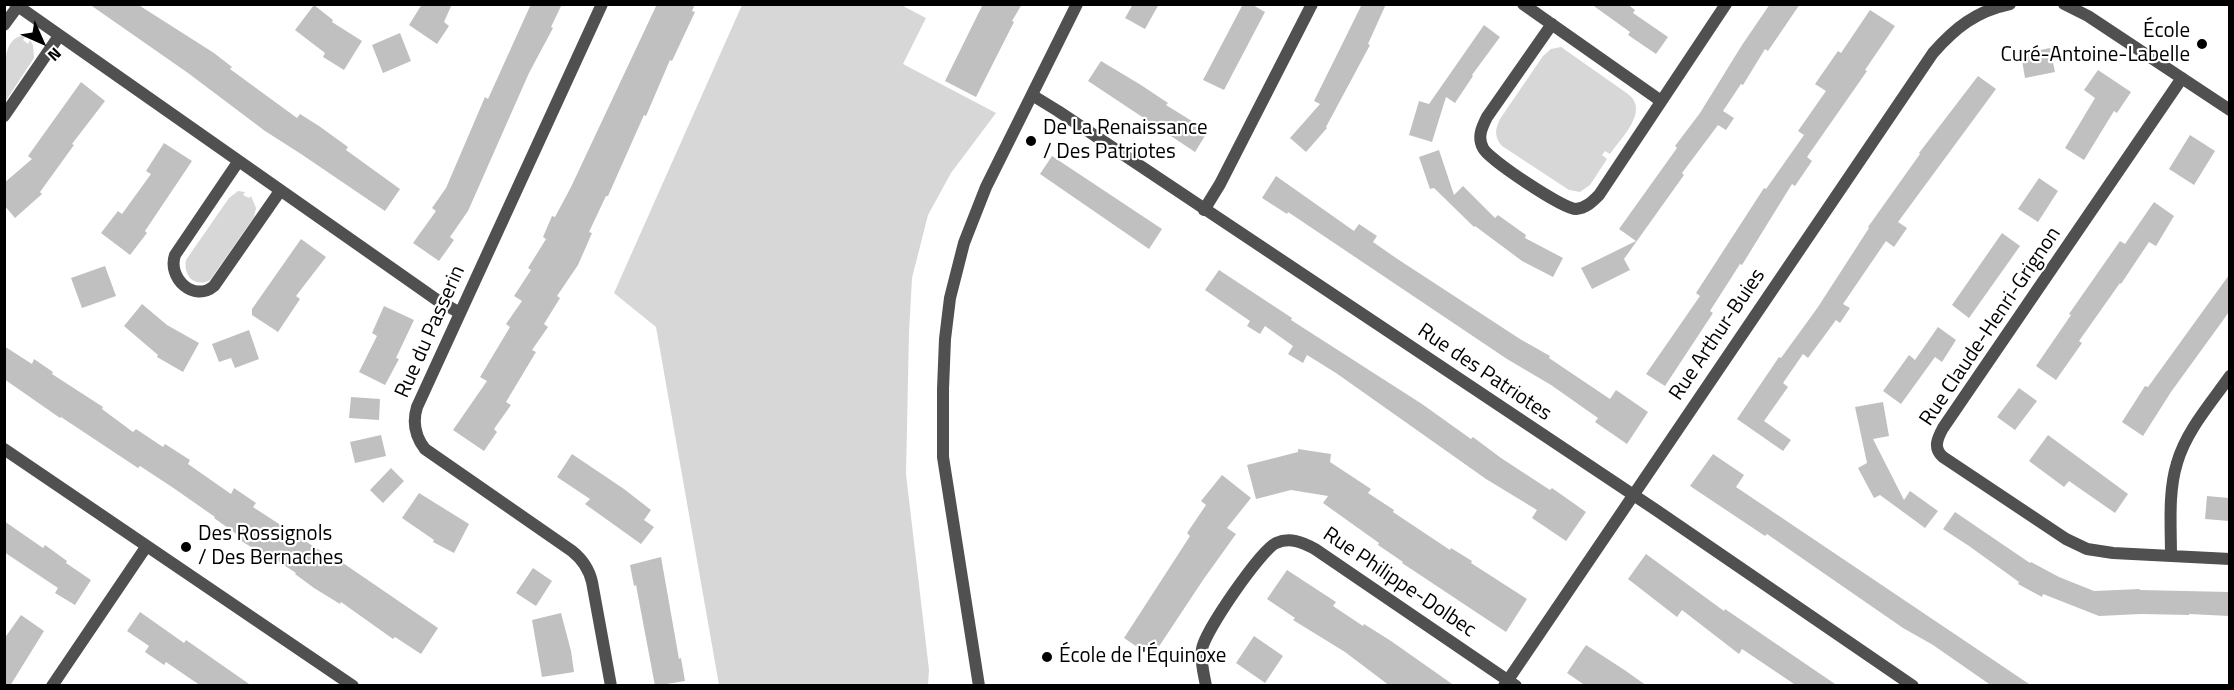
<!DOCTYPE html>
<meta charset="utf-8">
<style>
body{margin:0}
#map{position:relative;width:2234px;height:690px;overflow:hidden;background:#fff;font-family:"Titillium Web",sans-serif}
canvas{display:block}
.frame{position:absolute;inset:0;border:6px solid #000;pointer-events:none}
.north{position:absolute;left:12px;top:12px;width:60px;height:60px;-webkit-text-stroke:4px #fff;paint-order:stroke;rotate:135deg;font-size:16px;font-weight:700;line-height:24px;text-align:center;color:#000}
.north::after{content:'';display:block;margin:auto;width:21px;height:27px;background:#000;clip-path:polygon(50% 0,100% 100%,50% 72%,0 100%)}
</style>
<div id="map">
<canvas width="2234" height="690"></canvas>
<div class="frame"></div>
<div class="north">N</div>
</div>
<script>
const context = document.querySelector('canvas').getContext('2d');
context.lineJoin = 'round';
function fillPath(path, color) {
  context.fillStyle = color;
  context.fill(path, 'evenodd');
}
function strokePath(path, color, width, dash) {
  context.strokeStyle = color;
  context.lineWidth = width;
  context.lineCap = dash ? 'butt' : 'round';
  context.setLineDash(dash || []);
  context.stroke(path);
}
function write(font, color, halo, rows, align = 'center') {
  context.font = font + ' "Titillium Web",sans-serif';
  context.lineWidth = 4.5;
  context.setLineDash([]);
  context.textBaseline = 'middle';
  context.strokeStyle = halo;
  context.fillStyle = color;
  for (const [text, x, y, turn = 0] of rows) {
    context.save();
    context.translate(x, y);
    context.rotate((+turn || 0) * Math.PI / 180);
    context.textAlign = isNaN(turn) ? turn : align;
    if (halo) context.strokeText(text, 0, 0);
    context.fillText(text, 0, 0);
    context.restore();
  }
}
fillPath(new Path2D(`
 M742,5H901L926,18L903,64L996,113L951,173L928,215L912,278L909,332L906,474L929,670L928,685H719L656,327L614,293Z
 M22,36L25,37L23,40L28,44L30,40L33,45L34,58L5,102C4,83 0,38 22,36Z
 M1561,47L1628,94C1650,111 1621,138 1610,154L1605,151L1602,155L1607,159L1590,185L1580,192L1569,190L1502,146C1494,137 1495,129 1500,119L1543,56L1551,49Z
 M238,191L245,192L243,195L249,198L251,196L256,208L254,217L210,280C195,288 183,276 186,260L229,198Z`), '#d7d7d7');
fillPath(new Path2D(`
 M89,4H137L214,53L232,67L230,69L297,118L300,114L319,126L348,147L346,150L400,189L385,211L301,154L265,131L188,73Z
 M422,4H452L444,22L449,26L437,44L409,25Z
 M531,4H562L551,27L553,28L529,73L468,211L450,237L454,240L439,261L413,243L436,211L432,208L446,188L485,97L488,99Z
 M657,4H695L692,11L695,12L672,61L670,60L646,116L644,115L608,196H606L589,232L592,233L578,265L557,296L560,298L544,324L548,327L532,350L536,352L506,402L511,405L494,429L497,432L484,451L453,430L487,381L480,377L510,327L506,324L522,301L514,296L531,270L528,268L546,239L543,237L552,216L555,217L571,187Z
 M983,4H1022L1012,21L1014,22L976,97L945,81Z
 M1133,4H1159L1145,29L1125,18Z
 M1243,4H1251L1265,12L1224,90L1203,80Z
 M1362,4H1386L1368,44L1370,45L1326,127L1327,128L1306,152L1290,138L1320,104L1314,101Z
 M1591,4H1627L1635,10L1633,13L1668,37L1656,54L1628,35L1630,32Z
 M1770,4H1800L1768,51L1765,49L1743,85L1741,84L1723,111L1734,118L1726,130L1718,125L1682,173L1684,175L1624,259L1630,270L1592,289L1581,268L1636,241L1619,229L1677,148L1675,146L1700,113L1742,45Z
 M314,5L333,20L332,22L362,41L344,70L323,57L325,53L295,30Z
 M1870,10L1895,26L1865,70L1867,71L1807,157L1812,161L1795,186L1792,184L1742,265L1740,264L1710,311L1713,313L1665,386L1646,374L1700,296L1696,293L1764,188L1766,189L1804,135L1798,131L1826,91L1815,84L1838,51L1841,53Z
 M1484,25L1500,37L1472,75L1473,76L1455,103L1446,97L1432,142L1409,135L1419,101L1429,104Z
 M400,33L411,61L383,73L372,45Z
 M2050,48L2055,72L2025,78L2021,54Z
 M1101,61L1141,85L1168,103L1166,105L1208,131L1195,152L1088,81Z
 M2098,70L2131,92L2117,113L2114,111L2084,160L2065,148L2095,98L2084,90Z
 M1978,76L1996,89L1898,222L1907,228L1894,247L1886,241L1843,304L1850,308L1840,323L1836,320L1808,358L1803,354L1783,383L1788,387L1764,421L1791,440L1783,451L1737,419L1779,357L1781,358L1818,307L1869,228L1868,227L1920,154L1919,153Z
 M81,82L105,101L72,144L74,145L40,192L42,194L15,218L4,205V183L32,159L28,156Z
 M2190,135L2215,151L2194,185L2169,169Z
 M164,143L192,161L145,231L147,233L130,255L101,233L118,211L122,214L151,174L146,171Z
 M1439,150L1454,195L1463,186L1495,218L1498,215L1526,235L1525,238L1563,258L1553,277L1522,261L1475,226L1474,227L1434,188L1430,189L1419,157Z
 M1052,156L1162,229L1149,249L1040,174Z
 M1276,176L1354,231L1359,224L1377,236L1373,242L1396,258L1520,339L1550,356L1549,358L1610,399L1616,390L1648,412L1627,444L1595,422L1598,418L1551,385L1507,359L1288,212L1287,214L1262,198Z
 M2039,178L2058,191L2038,222L2018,209Z
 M2154,202L2174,216L2156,246L2149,242L2121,284L2120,283L2079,341L2082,343L2056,380L2036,366L2071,315L2069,314L2120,241L2125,244Z
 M2002,233L2020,246L1969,318L1952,305Z
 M301,239L326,257L296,296L300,299L278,332L252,315V309Z
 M105,266L116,296L82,308L71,278Z
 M1219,270L1292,318L1291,320L1422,404L1471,439L1473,437L1501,458L1550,490L1552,488L1586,512L1566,541L1532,518L1537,510L1486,479L1336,373L1307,355L1303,363L1288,354L1293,346L1265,326L1260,334L1247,326L1250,321L1205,290Z
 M2229,275V312L2171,392L2143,436L2122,422L2145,386L2148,387Z
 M142,304L167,325L199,343L183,372L157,357L158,355L124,326Z
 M384,306L414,320L396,358L399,359L385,385L359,372L377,336L372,333Z
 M1938,327L1956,340L1942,362L1935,357L1901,404L1883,391L1909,355L1915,360Z
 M249,330L259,359L235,368L231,358L219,362L212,344Z
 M4,346L32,364L34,359L53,372L52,374L103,407L102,409L133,432L136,429L163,447L165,444L190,460L188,464L231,494L234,488L256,503L253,507L339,563L340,561L438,628L421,654L395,637L393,639L341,602L340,604L314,588L295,574L296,573L264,552L262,554L240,540L242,538L214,518L215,517L172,487L140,466L138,468L61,417L60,418L4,379Z
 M2019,388L2037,401L2015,430L1997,417Z
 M351,397L380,399L379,420L349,418Z
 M1883,402L1889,436L1873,439L1904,500L1910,491L1938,511L1925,528L1880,495L1874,498L1858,468L1867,463L1855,407Z
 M381,435L386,456L355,463L350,442Z
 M2048,435L2128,494L2115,513L2069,481L2064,487L2029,461Z
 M1298,449L1331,454L1330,462L1371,489L1368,493L1394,510L1393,512L1450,550L1451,548L1472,561L1471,563L1527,599L1506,632L1402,563L1403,562L1378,545L1379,543L1323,503L1328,496L1291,490L1256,499L1247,465L1298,452Z
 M572,454L624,489L651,510L644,520L654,527L641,544L585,504L590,499L557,477Z
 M1713,454L1744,475L1736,487L2032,686H1992L1933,645L1903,628L1767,534L1765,536L1690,486Z
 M391,468L404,481L383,503L370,490Z
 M1222,475L1251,498L1227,528L1236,534L1203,580L1152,657L1124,638L1190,536L1187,533L1206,505L1201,501Z
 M419,493L469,524L454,553L433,542L434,540L402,518Z
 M2207,496L2229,498V521L2205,519Z
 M1955,512L2030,563L2031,562L2059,577L2094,591L2140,589V590L2229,592V616L2189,614V615L2141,614L2099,616L2043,594L2042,597L2018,584L2019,582L1969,546L1943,529Z
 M4,521L43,548L45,545L67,561L66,563L91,580L75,605L55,593L58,588L4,552Z
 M1646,554L1724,611L1725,609L1838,686H1797L1742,649L1739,654L1682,610L1677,617L1628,579Z
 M661,557L679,659L681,658L685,681L655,686L636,585L634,586L630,565Z
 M533,568L552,581L536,606L516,593Z
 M1287,570L1336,602L1333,606L1363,626L1364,624L1391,641L1455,686H1390L1345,652L1293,620L1295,618L1267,599Z
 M140,612L184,643L186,640L252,686H201L166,662L164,665L145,652L149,646L127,631Z
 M561,613L571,651L574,672L542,677L532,620Z
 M21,615L44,631L10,686H4V639Z
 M1254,636L1283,656L1265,683L1236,663Z
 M1586,645L1626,671L1647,686H1586L1567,673Z`), '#c0c0c0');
strokePath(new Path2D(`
 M15,4L437,300L460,313
 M602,4L417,407C412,423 415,436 425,449L572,551C582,559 589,569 592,582L611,686
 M1523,4L1661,101
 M2064,4L2088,16L2230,110
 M1552,24L1487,117C1482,127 1477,137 1483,148C1488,159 1563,209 1576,209C1586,208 1592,202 1599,195L1726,4
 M4,25L18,6
 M2182,78L1943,428C1937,439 1933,448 1943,457L2066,539L2087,549L2113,553L2230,559
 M4,116L59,36
 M238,162L175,255C167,278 194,303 214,286L280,191
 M1204,210L1220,184L1312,4
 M2171,556C2171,526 2168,492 2177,463C2186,431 2211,403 2230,376
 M52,686L146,547
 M1206,686C1204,674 1200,661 1202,649C1205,631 1260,551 1276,543C1290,537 1302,542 1315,549L1516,686
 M1504,686L1933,53C1955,28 1976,11 2010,4`), '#505050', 12);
strokePath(new Path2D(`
 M1032,95L1058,111L1656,510L1913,686
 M4,449L353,686
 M979,686L943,457V389L945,339L950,298L964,243L986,187L1077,4`), '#505050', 12);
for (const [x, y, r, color] of [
 [2202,44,6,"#000"],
 [1031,141,6,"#000"],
 [186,547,6,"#000"],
 [1047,657,6,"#000"]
]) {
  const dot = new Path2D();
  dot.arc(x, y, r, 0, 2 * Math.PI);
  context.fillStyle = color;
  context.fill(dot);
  strokePath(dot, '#fff', 2);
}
write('21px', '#000', '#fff', [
 ["École",2190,32,"right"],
 ["Curé-Antoine-Labelle",2190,56,"right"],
 ["De La Renaissance",1043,129],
 ["/ Des Patriotes",1043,153],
 ["Des Rossignols",198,535],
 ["/ Des Bernaches",198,559],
 ["École de l'Équinoxe",1059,657]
], 'left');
write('21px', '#000', '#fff', [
 ["Rue Claude-Henri-Grignon",1991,327,-56],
 ["Rue du Passerin",431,332,-66],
 ["Rue Arthur-Buies",1718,335,-56],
 ["Rue des Patriotes",1484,373,34],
 ["Rue Philippe-Dolbec",1399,583,34]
]);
</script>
